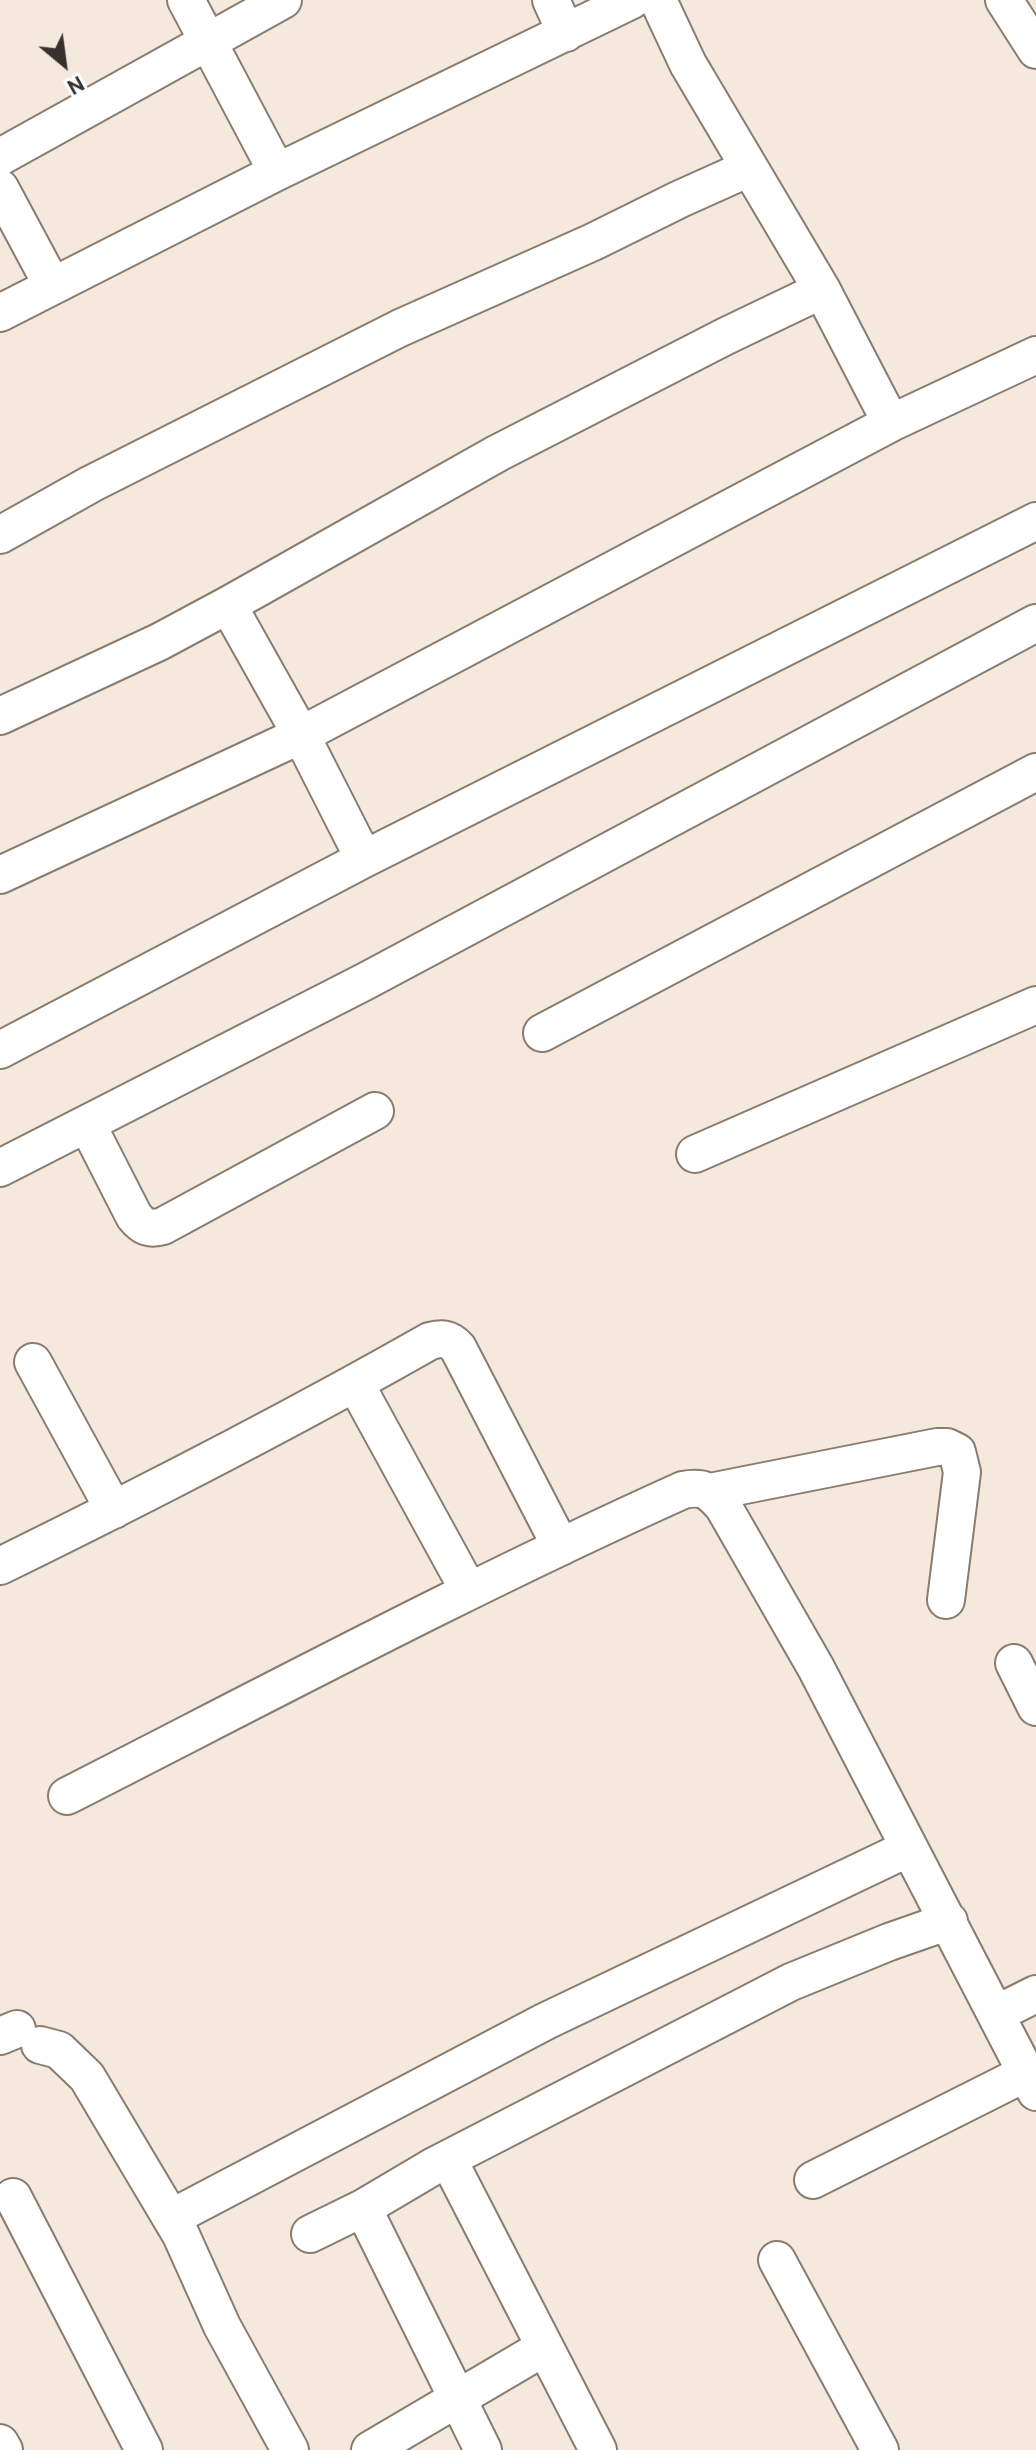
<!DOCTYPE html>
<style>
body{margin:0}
#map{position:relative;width:1036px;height:2450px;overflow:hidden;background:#f5e8dc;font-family:Cabin,sans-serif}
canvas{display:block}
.north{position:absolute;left:24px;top:24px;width:80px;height:80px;-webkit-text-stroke:6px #fff;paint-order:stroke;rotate:151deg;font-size:22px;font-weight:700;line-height:32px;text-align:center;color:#36312d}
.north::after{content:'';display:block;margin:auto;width:28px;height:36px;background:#36312d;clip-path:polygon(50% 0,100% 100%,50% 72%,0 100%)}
</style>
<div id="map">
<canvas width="1036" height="2450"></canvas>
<div class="north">N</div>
</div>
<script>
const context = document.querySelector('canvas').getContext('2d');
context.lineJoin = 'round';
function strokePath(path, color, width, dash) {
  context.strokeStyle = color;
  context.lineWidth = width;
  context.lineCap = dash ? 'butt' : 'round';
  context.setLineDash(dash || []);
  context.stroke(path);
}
const street = new Path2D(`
 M186,0L277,172
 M551,0L566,33
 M658,0L688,64L822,290L891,423
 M1004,0L1036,50
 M0,157L283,0
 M0,188L52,285
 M0,313L277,172L632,0
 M0,535L91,484L400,328L593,242L680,199L749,168
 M228,605L301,735L364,859
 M0,716L159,642L228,605L498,453L726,336L822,290
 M0,875L301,735L891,423L1036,355
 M542,1033L1036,772
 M0,1050L364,859L1036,521
 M87,1124L134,1216C143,1227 149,1230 163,1226L375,1111
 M695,1154L1036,1005
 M0,1168L366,981L1036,623
 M33,1362L114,1510
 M355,1383L469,1591
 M710,1492L937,1447H947L957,1452L962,1472L946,1600
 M0,1566C145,1495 289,1421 430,1341C442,1338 449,1338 458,1348L561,1547
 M1014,1663L1036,1707
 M67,1796C271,1692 474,1584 683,1490C705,1486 709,1491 723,1506L816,1668L1036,2092
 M996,2014L1036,1994
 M0,2036L17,2029
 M40,2045L59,2050L87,2077L181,2235L222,2326L290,2450
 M448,2159L598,2450
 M813,2180L1026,2073
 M13,2197L144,2450
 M363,2208L483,2450
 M171,2218L546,2021L909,1848
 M310,2234L363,2208L434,2166L791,1982L889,1942L949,1921
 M777,2260L880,2450
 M0,2443L4,2450
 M370,2450L545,2347`);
strokePath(street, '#887c71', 40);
strokePath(street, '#fff', 36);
</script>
